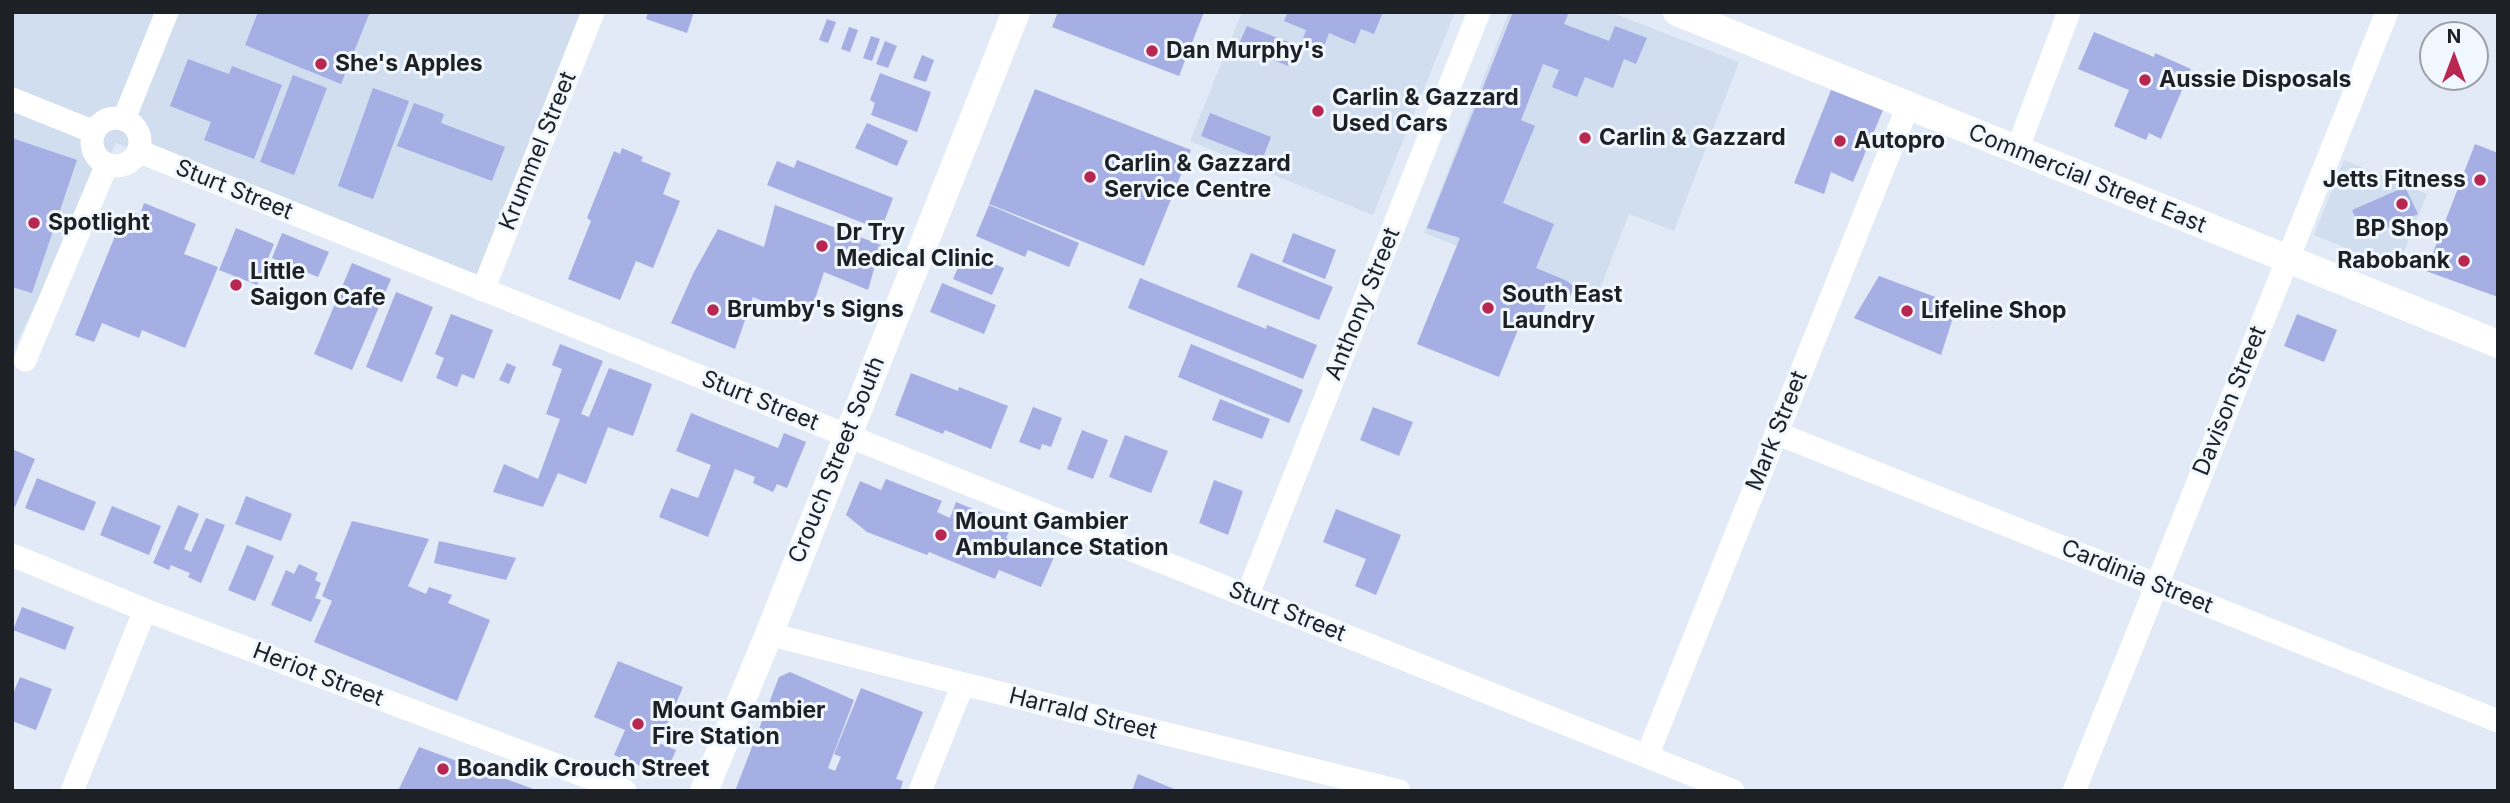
<!DOCTYPE html>
<style>
body{margin:0}
#map{position:relative;width:2510px;height:803px;overflow:hidden;background:#e1eaf6;font-family:Inter,sans-serif}
canvas{display:block}
.frame{position:absolute;inset:0;border:14px solid #1d2125;pointer-events:none}
.north{position:absolute;left:2419px;top:21px;width:70px;height:70px;box-sizing:border-box;background:#f1f7fe;border:2px solid #9ca1a7;border-radius:50%;rotate:0deg;font-size:19px;font-weight:700;line-height:28px;text-align:center;color:#1d2125}
.north::after{content:'';display:block;margin:auto;width:24px;height:32px;background:#b82751;clip-path:polygon(50% 0,100% 100%,50% 72%,0 100%)}
</style>
<div id="map">
<canvas width="2510" height="803"></canvas>
<div class="frame"></div>
<div class="north">N</div>
</div>
<script>
const context = document.querySelector('canvas').getContext('2d');
context.lineJoin = 'round';
function fillPath(path, color) {
  context.fillStyle = color;
  context.fill(path, 'evenodd');
}
function strokePath(path, color, width, dash) {
  context.strokeStyle = color;
  context.lineWidth = width;
  context.lineCap = dash ? 'butt' : 'round';
  context.setLineDash(dash || []);
  context.stroke(path);
}
function write(font, color, halo, rows, align = 'center') {
  context.font = font + ' Inter,sans-serif';
  context.lineWidth = 6;
  context.setLineDash([]);
  context.textBaseline = 'middle';
  context.strokeStyle = halo;
  context.fillStyle = color;
  for (const [text, x, y, turn = 0] of rows) {
    context.save();
    context.translate(x, y);
    context.rotate((+turn || 0) * Math.PI / 180);
    context.textAlign = isNaN(turn) ? turn : align;
    if (halo) context.strokeText(text, 0, 0);
    context.fillText(text, 0, 0);
    context.restore();
  }
}
fillPath(new Path2D(`
 M12,12H593L483,290L116,143L12,352Z
 M1242,12H1455L1373,215L1190,141Z
 M1509,12H1610L1739,62L1674,231L1629,214L1596,299L1424,233Z
 M2344,160L2427,194L2397,269L2314,235Z`), '#d0def0');
fillPath(new Path2D(`
 M258,12H370L341,84L245,45Z
 M648,12H694L687,33L646,19Z
 M1058,12H1204L1179,76L1052,27Z
 M1288,12H1383L1374,34L1361,29L1355,44L1329,33L1323,49L1302,41L1306,30L1284,21Z
 M1513,12H1569L1564,24L1609,41L1615,26L1647,38L1636,64L1624,59L1613,88L1585,77L1577,97L1552,87L1559,70L1543,64L1521,120L1535,126L1503,203L1554,224L1536,268L1565,280L1574,286L1567,304L1549,297L1540,318L1525,312L1499,377L1417,344L1460,238L1427,228Z
 M827,19L836,22L828,43L819,40Z
 M1247,26L1296,45L1288,66L1238,46Z
 M849,27L858,30L850,52L841,49Z
 M2094,32L2154,57L2155,53L2191,69L2161,139L2149,133L2146,140L2114,126L2129,90L2078,69Z
 M871,36L880,39L872,61L863,58Z
 M885,41L897,46L888,68L876,64Z
 M922,55L934,60L926,82L913,78Z
 M188,59L229,74L232,66L282,85L254,159L204,140L211,122L170,106Z
 M880,73L931,92L917,132L871,115L875,103L870,100Z
 M293,75L327,88L294,175L260,162Z
 M373,88L409,101L373,199L338,186Z
 M1035,89L1191,150L1144,266L989,204Z
 M1831,90L1883,110L1853,182L1831,172L1824,194L1794,183Z
 M414,103L444,114L441,123L505,147L492,181L397,146Z
 M1210,113L1271,137L1262,160L1201,136Z
 M867,123L908,141L897,166L855,148Z
 M12,138L77,160L32,293L12,287Z
 M2475,144L2498,153V297L2426,271Z
 M622,148L643,157L641,161L671,173L663,194L680,201L653,268L636,261L620,300L568,279L591,221L587,218L614,151L620,154Z
 M797,160L893,198L881,230L767,185L777,161L794,168Z
 M2405,187L2418,214L2364,237L2352,210Z
 M144,203L196,224L184,254L218,267L185,348L142,330L139,338L102,323L94,342L75,335L119,226L125,229L132,212L140,215Z
 M775,205L881,245L868,290L824,272L808,320L753,297L735,349L671,323L694,272L718,229L764,247Z
 M989,205L1079,243L1069,267L1028,250L1025,257L976,236Z
 M236,228L274,244L257,285L219,270Z
 M282,233L329,252L318,277L272,258Z
 M1293,233L1336,250L1325,279L1282,262Z
 M965,252L1004,268L992,295L953,279Z
 M1251,253L1333,287L1319,320L1237,287Z
 M352,263L391,279L352,370L314,354Z
 M1879,276L1957,305L1941,355L1854,318Z
 M1140,278L1266,329L1267,325L1317,345L1303,379L1128,308Z
 M942,283L996,305L984,334L930,312Z
 M396,292L433,307L402,382L366,367Z
 M451,314L493,330L474,379L462,374L457,387L436,378L444,358L435,354Z
 M2297,314L2337,330L2324,362L2284,346Z
 M560,344L603,361L581,414L589,417L609,368L652,384L633,436L608,427L586,484L558,473L543,507L493,492L504,464L538,479L560,419L546,414L562,369L552,365Z
 M1191,344L1303,390L1289,423L1178,377Z
 M507,363L516,367L509,384L499,380Z
 M911,373L958,391L959,387L1008,406L991,449L945,430L943,434L895,415Z
 M1220,399L1270,419L1262,439L1212,420Z
 M1033,407L1062,418L1051,447L1042,444L1040,450L1019,442Z
 M1373,407L1413,422L1399,456L1360,440Z
 M691,413L778,448L784,433L806,442L787,488L777,484L773,492L753,483L755,477L735,469L708,537L659,517L671,488L698,498L711,465L676,451Z
 M1082,430L1108,440L1093,479L1067,469Z
 M1125,435L1168,451L1151,493L1109,477Z
 M12,449L35,459L15,507L12,505Z
 M37,478L96,502L84,531L25,508Z
 M886,479L942,501L937,512L950,518L956,502L1012,525L1006,538L1054,557L1041,587L999,570L995,579L929,552L927,555L867,532L846,515L860,481L881,490Z
 M1214,480L1243,491L1228,535L1199,523Z
 M246,496L292,514L281,541L235,524Z
 M178,505L199,514L184,549L191,552L206,518L225,525L201,583L188,577L190,573L180,569L171,565L169,570L153,563Z
 M112,506L161,526L149,555L100,535Z
 M1336,509L1401,535L1376,595L1355,586L1366,559L1323,542Z
 M352,521L429,539L408,586L426,594L429,587L452,595L448,603L490,620L457,701L314,642L332,601L322,596Z
 M439,541L516,558L506,580L434,563Z
 M247,545L274,556L255,601L228,590Z
 M299,564L318,573L315,580L321,583L315,598L321,600L311,622L271,605L286,570L294,574Z
 M22,607L74,627L65,650L13,630Z
 M618,661L683,687L659,743L676,750L665,776L614,755L625,730L594,717Z
 M790,672L854,700L828,768L835,771L841,757L834,754L861,688L923,712L896,779L903,781L900,791H735L779,677Z
 M20,677L52,689L36,730L12,721V696Z
 M419,747L536,790V791H398Z
 M1138,774L1179,791H1132Z`), '#a6afe3');
strokePath(new Path2D(`
 M12,99L94,132
 M92 142a24 24 0 1 1 48 0a24 24 0 1 1-48 0Z
 M124,119L167,12
 M2017,150L2069,12
 M138,151L1733,791
 M483,290L593,12
 M25,360L107,164
 M1776,433L2498,721
 M12,555L145,610L625,791
 M1247,596L1479,12
 M769,634L963,684L1399,791
 M1647,756L1908,106
 M72,791L145,610
 M920,791L963,684
 M2074,791L2387,12`), '#fff', 23);
strokePath(new Path2D(`
 M1677,12L2498,344
 M704,791L769,634L1016,12`), '#fff', 28);
for (const [x, y, r, color] of [
 [1152,51,7,"#b82751"],
 [321,64,7,"#b82751"],
 [2145,80,7,"#b82751"],
 [1318,111,7,"#b82751"],
 [1585,138,7,"#b82751"],
 [1840,141,7,"#b82751"],
 [1090,177,7,"#b82751"],
 [2480,180,7,"#b82751"],
 [2402,204,7,"#b82751"],
 [34,223,7,"#b82751"],
 [822,246,7,"#b82751"],
 [2464,261,7,"#b82751"],
 [236,285,7,"#b82751"],
 [1488,308,7,"#b82751"],
 [713,310,7,"#b82751"],
 [1907,311,7,"#b82751"],
 [941,535,7,"#b82751"],
 [638,724,7,"#b82751"],
 [443,769,7,"#b82751"]
]) {
  const dot = new Path2D();
  dot.arc(x, y, r, 0, 2 * Math.PI);
  context.fillStyle = color;
  context.fill(dot);
  strokePath(dot, '#f1f7fe', 2.5);
}
write('bold 23px', '#1d2125', '#f1f7fe', [
 ["Dan Murphy's",1166,51],
 ["She's Apples",335,64],
 ["Aussie Disposals",2159,80],
 ["Carlin & Gazzard",1332,98],
 ["Used Cars",1332,124],
 ["Carlin & Gazzard",1599,138],
 ["Autopro",1854,141],
 ["Carlin & Gazzard",1104,164],
 ["Service Centre",1104,190],
 ["Jetts Fitness",2466,180,"right"],
 ["Spotlight",48,223],
 ["BP Shop",2402,229,"center"],
 ["Dr Try",836,233],
 ["Medical Clinic",836,259],
 ["Rabobank",2450,261,"right"],
 ["Little",250,272],
 ["Saigon Cafe",250,298],
 ["South East",1502,295],
 ["Laundry",1502,321],
 ["Brumby's Signs",727,310],
 ["Lifeline Shop",1921,311],
 ["Mount Gambier",955,522],
 ["Ambulance Station",955,548],
 ["Mount Gambier",652,711],
 ["Fire Station",652,737],
 ["Boandik Crouch Street",457,769]
], 'left');
write('23px', '#1d2125', '#f1f7fe', [
 ["Krummel Street",538,151,-68],
 ["Commercial Street East",2087,179,22],
 ["Sturt Street",234,190,22],
 ["Anthony Street",1363,304,-68],
 ["Sturt Street",760,401,22],
 ["Davison Street",2230,401,-68],
 ["Mark Street",1777,431,-68],
 ["Crouch Street South",837,460,-68],
 ["Cardinia Street",2137,577,22],
 ["Sturt Street",1287,612,22],
 ["Heriot Street",318,675,21],
 ["Harrald Street",1083,714,14]
]);
</script>
